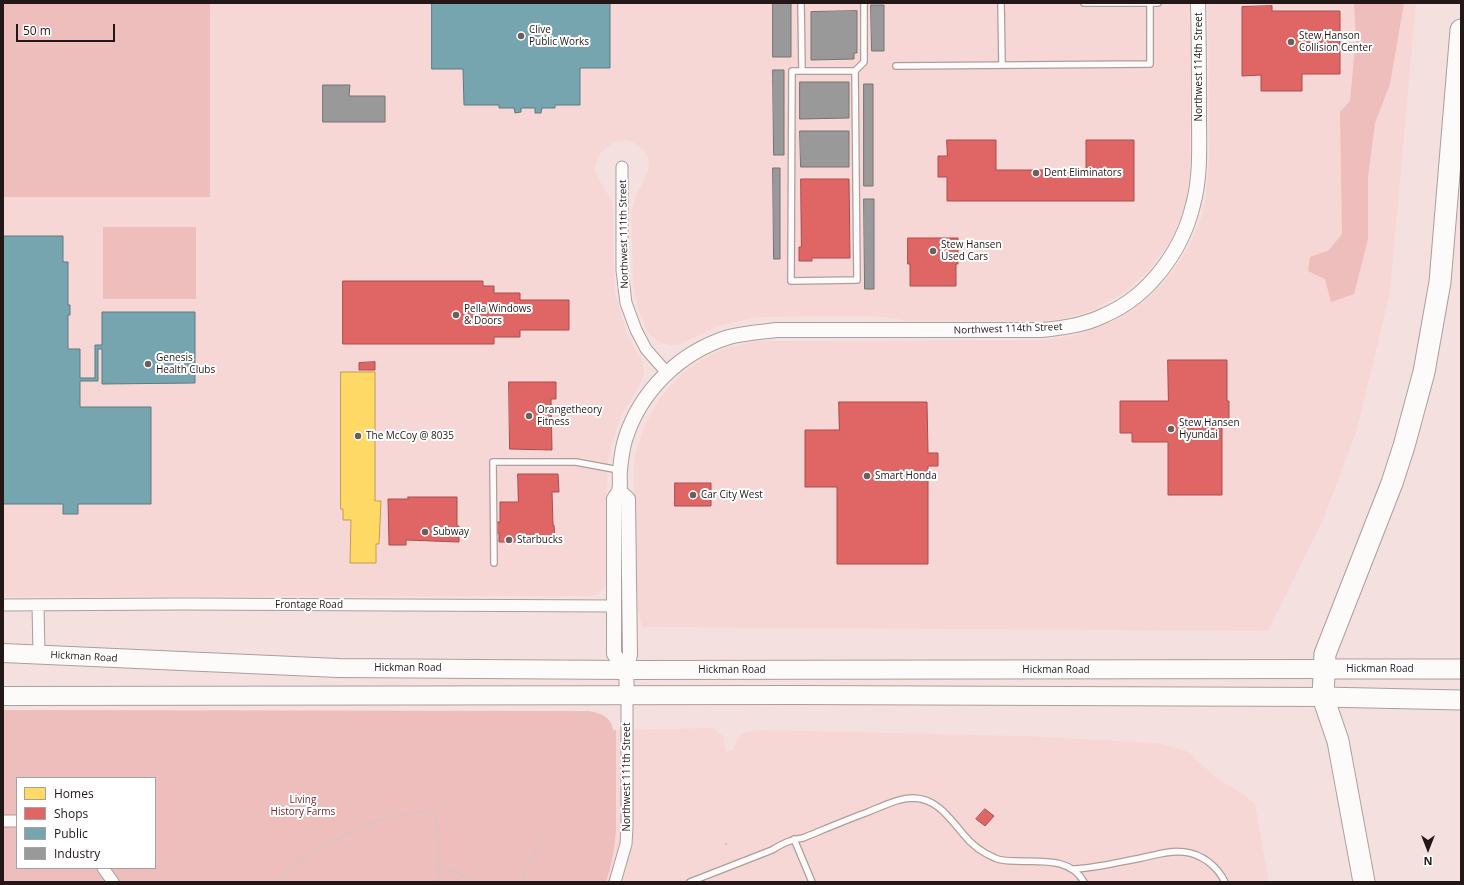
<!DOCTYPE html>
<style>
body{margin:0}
#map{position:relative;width:1464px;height:885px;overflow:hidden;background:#f4e1df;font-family:"Open Sans",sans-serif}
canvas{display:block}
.frame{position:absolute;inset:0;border:4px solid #231717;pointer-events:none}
.legend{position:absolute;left:16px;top:777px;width:140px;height:92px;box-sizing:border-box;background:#fff;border:1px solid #a7a2a2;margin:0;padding:5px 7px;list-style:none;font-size:12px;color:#231717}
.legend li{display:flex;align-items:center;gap:8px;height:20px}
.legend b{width:20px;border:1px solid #a7a2a2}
.north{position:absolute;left:1408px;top:829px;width:40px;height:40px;-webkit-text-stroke:3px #fff;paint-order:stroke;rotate:180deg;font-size:11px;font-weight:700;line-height:16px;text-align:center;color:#231717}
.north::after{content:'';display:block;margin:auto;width:14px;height:18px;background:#231717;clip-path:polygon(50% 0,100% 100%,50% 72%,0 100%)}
.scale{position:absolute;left:16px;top:24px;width:99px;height:18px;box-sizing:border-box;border:2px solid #231717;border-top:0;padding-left:5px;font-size:12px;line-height:14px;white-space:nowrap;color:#231717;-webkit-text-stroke:3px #fff;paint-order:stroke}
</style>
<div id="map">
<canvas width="1464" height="885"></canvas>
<div class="frame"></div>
<ul class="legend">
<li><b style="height:11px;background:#ffd966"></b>Homes</li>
<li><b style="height:11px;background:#e06666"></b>Shops</li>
<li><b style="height:11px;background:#76a5af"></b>Public</li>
<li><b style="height:11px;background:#999"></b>Industry</li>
</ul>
<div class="north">N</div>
<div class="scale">50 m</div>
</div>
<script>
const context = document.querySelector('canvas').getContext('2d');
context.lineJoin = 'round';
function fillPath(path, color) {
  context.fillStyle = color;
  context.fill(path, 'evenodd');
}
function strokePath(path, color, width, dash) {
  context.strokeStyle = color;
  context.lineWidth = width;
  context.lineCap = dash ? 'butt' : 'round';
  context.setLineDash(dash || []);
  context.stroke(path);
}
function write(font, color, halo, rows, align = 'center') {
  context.font = font + ' "Open Sans",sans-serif';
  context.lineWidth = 4;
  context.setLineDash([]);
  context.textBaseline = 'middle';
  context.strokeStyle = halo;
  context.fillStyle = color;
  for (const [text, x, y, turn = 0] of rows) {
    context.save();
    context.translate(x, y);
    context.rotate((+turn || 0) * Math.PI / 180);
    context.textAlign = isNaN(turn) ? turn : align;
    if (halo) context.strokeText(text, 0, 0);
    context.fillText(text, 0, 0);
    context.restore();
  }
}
fillPath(new Path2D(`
 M210,3H1190V171L1187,194L1183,212L1170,242L1151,268L1129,289L1116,297L1093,310L1080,314L1056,320L1041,321H908L885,317L858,316L757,317L739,321L719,326L679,345H669L659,342L653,338L648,333L638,309L633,284L631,213L636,196L649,169L648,158L644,151L632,142L626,140L613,142L599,155L595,166V172L612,202L613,212V247L615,292L627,334L643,363L644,376L639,386L624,411L616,430L608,461L607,490V579L605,586L599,593L593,596H556L3,597V197H210Z
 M1208,3H1416L1390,292L1357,430L1323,520L1268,631L642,627L636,601L634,570V467L635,456L644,427L659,399L668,388L683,373L700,361L714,353L730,347L756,341L1042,340L1064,337L1079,334L1105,325L1117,319L1133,310L1149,297L1164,282L1175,268L1190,245L1202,215L1206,197L1209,158Z
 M713,728L724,737L725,750L727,752L734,749L737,739L743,733L762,730L1025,736L1157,743L1189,752L1216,778L1243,794L1255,804L1269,882H590L603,730Z`), '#f7d7d5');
fillPath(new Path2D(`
 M3,3H210V197H3Z
 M1354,3H1404L1390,84L1375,123L1368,177V239L1354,294L1331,302L1325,279L1308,271L1310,257L1329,250L1342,234L1340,112L1350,101L1356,36Z
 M103,227H196V299H103Z
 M3,710L589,711C600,713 612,717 613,730H616V828C615,846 612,864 606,882H3ZM17,778H155V868H17Z`), '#edbebc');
const homes = new Path2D(`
 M341,372H375V501H381L379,544H376V563H350L351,520H343V509H341Z`);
fillPath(homes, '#ffd966');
strokePath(homes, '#bd9f4e', 1);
const shops = new Path2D(`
 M1272,6V11H1340V74H1302V91H1261V75L1242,76V7Z
 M947,140H996V170H1086V140H1134V201H947V177H938V156H947Z
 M801,179H849L850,258H812V261H799V247H801Z
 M908,238H958V264H956V286H910V264H908Z
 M343,281H483V286H494V293H520V300H569V330H520V337H494V344H343Z
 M1168,360H1227V401H1229V426H1222V495H1168V442H1132V433H1120V401H1168Z
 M375,362V370H359V363Z
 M509,382H556V399H551L552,450L510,449Z
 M839,402H927L928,453H938V466H928V564H837V487H805V430H839Z
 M518,474H558L559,492H552L553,525H554L555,541H542V539L520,540V542H499V533H496V522H500V502H518Z
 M675,483H711V506H675Z
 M408,497H457V526H459V542L406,540V545H389L388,499H408Z
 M985,809L994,816L985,826L976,819Z`);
fillPath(shops, '#e06666');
strokePath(shops, '#a74e4e', 1);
const public = new Path2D(`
 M432,3H610V68H580V105H555V108H542L541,113H535V108H521V112L515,113L514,108H499V105H464L463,69H432Z
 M3,236H63V262H68V305H70V315H68V349H80V378H95V345H102V312H195V383L102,384V349H98V381H80V407H151V504H78V514H63V504H3Z`);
fillPath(public, '#76a5af');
strokePath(public, '#5d7a81', 1);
const industry = new Path2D(`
 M773,3H791V57H773Z
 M871,5H884V51H872Z
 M857,11V53H854V59L811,60V12Z
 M773,70H784V155H774Z
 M800,82H849V118L800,119Z
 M864,84H873V186H864Z
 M323,85H350L349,96H385V122H323Z
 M800,131H849V167H801Z
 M773,168H780V259H774Z
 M864,199H874V289H865Z`);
fillPath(industry, '#999');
strokePath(industry, '#767272', 1);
const service = new Path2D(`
 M801,3L802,71
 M1001,3L1002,64
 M1084,3H1150
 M896,66L1150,64V3H1158
 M792,71H855L857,280L791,281Z
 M855,71L864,62V3
 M494,563L493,462H576L619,470
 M794,839L812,882
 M1074,869C1097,868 1119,862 1141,858C1155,855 1170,850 1184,852C1202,854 1217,866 1225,882
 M690,882L772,850C782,844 791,839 803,838C825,829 846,820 868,812C883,806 898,798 914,798C938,799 950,819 964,835C972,845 983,853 995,858C1001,861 1009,861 1016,861C1041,862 1070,857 1084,882`);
const minor = new Path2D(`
 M622,167V270L626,303L636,330L646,349L667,373
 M3,605L182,604L615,606
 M38,605L39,655
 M3,821H17
 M103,868L113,882
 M615,882L626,844L627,827V695`);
const tertiary = new Path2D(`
 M619,491L628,499L630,655L626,670L627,695
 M626,670L614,654V499C615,496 618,494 619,491C621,485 619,476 620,470C621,460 622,450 625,440C640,391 680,352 729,337C745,333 761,332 777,330H1041C1063,328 1085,325 1105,315C1149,296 1182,251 1193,205C1201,176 1199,145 1199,115C1199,78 1199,40 1198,3`);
const primary = new Path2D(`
 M3,653L338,668L626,670L1323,669
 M3,696C443,696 883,693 1323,697`);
const trunk = new Path2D(`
 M1323,669H1461
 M1323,697L1461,700`);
const motorway = new Path2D(`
 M1364,882L1338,741L1323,697L1325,654L1392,483L1404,446L1424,372L1440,282L1461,30`);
strokePath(service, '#ac9e9d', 8);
strokePath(minor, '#ac9e9d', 13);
strokePath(tertiary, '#ac9e9d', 16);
strokePath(primary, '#ac9e9d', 20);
strokePath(trunk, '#ac9e9d', 21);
strokePath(motorway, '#ac9e9d', 23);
strokePath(new Path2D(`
 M726,843V845
 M438,867L455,871L471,882
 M209,879L218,882
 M275,882C305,851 377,814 420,812C425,811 430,813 435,814L438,829V882
 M434,882L438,878
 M521,882L537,848L546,834`), '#cdc8c7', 2.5, [2, 3]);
strokePath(service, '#fdfafa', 5.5);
strokePath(minor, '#fdfafa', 11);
strokePath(tertiary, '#fdfafa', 14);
strokePath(primary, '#fdfafa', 18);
strokePath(trunk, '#fdfafa', 19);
strokePath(motorway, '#fdfafa', 21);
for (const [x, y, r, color] of [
 [521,36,4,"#6c5e5d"],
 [1291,42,4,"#6c5e5d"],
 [1036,173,4,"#6c5e5d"],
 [933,251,4,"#6c5e5d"],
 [456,315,4,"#6c5e5d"],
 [148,364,4,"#6c5e5d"],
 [529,416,4,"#6c5e5d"],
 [1171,429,4,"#6c5e5d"],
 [358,436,4,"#6c5e5d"],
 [867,476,4,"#6c5e5d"],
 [693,495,4,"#6c5e5d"],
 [425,532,4,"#6c5e5d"],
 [509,540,4,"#6c5e5d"]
]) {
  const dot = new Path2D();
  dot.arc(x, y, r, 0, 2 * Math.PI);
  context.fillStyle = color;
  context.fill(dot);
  strokePath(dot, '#fff', 1.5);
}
write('10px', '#231717', '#fff', [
 ["Clive",529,30],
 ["Public Works",529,42],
 ["Stew Hanson",1299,36],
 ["Collision Center",1299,48],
 ["Dent Eliminators",1044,173],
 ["Stew Hansen",941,245],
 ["Used Cars",941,257],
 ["Pella Windows",464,309],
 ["& Doors",464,321],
 ["Genesis",156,358],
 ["Health Clubs",156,370],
 ["Orangetheory",537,410],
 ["Fitness",537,422],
 ["Stew Hansen",1179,423],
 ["Hyundai",1179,435],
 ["The McCoy @ 8035",366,436],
 ["Smart Honda",875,476],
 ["Car City West",701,495],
 ["Subway",433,532],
 ["Starbucks",517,540]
], 'left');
write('10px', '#231717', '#fff', [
 ["Northwest 114th Street",1199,67,-90],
 ["Northwest 111th Street",624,234,-91],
 ["Northwest 114th Street",1008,329,-2],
 ["Frontage Road",309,605],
 ["Hickman Road",84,657,3],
 ["Hickman Road",408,668],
 ["Hickman Road",1380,669],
 ["Hickman Road",732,670],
 ["Hickman Road",1056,670],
 ["Northwest 111th Street",627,777,-90]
]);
write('10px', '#792528', '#fff', [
 ["Living",303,800],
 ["History Farms",303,812]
]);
</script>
